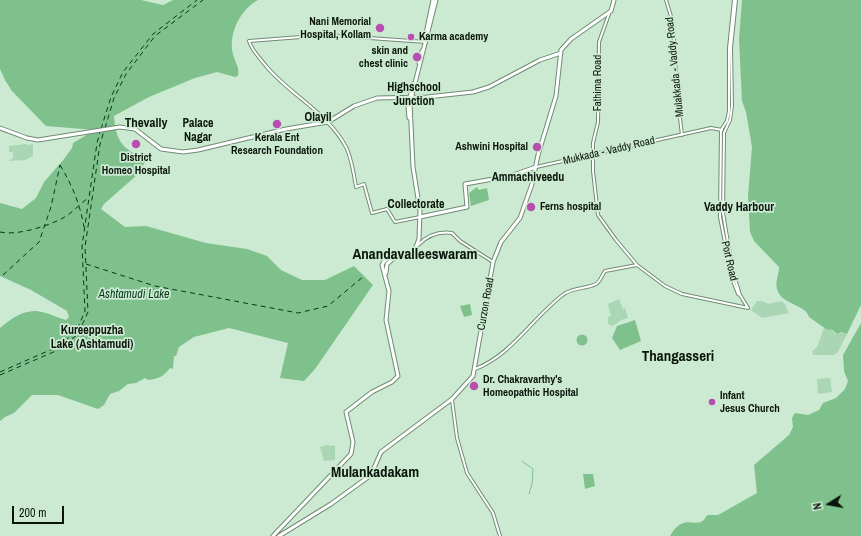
<!DOCTYPE html>
<style>
body{margin:0}
#map{position:relative;width:861px;height:536px;overflow:hidden;background:#ccead1;font-family:"Archivo Narrow",sans-serif}
canvas{display:block}
.north{position:absolute;left:809px;top:484px;width:40px;height:40px;-webkit-text-stroke:3px #ccead1;paint-order:stroke;rotate:259deg;font-size:11px;font-weight:700;line-height:16px;text-align:center;color:#09140b}
.north::after{content:'';display:block;margin:auto;width:14px;height:18px;background:#09140b;clip-path:polygon(50% 0,100% 100%,50% 72%,0 100%)}
.scale{position:absolute;left:12px;top:506px;width:52px;height:18px;box-sizing:border-box;border:2px solid #09140b;border-top:0;padding-left:5px;font-size:12px;line-height:14px;white-space:nowrap;color:#09140b;-webkit-text-stroke:3px #ccead1;paint-order:stroke}
</style>
<div id="map">
<canvas width="861" height="536"></canvas>
<div class="north">N</div>
<div class="scale">200 m</div>
</div>
<script>
const context = document.querySelector('canvas').getContext('2d');
context.lineJoin = 'round';
function fillPath(path, color) {
  context.fillStyle = color;
  context.fill(path, 'evenodd');
}
function strokePath(path, color, width, dash) {
  context.strokeStyle = color;
  context.lineWidth = width;
  context.lineCap = dash ? 'butt' : 'round';
  context.setLineDash(dash || []);
  context.stroke(path);
}
function write(font, color, halo, rows, align = 'center') {
  context.font = font + ' "Archivo Narrow",sans-serif';
  context.lineWidth = 3.5;
  context.setLineDash([]);
  context.textBaseline = 'middle';
  context.strokeStyle = halo;
  context.fillStyle = color;
  for (const [text, x, y, turn = 0] of rows) {
    context.save();
    context.translate(x, y);
    context.rotate((+turn || 0) * Math.PI / 180);
    context.textAlign = isNaN(turn) ? turn : align;
    if (halo) context.strokeText(text, 0, 0);
    context.fillText(text, 0, 0);
    context.restore();
  }
}
fillPath(new Path2D(`
 M25,144L29,145L33,144V156L25,160L9,161L13,158V152H9V146Z
 M619,299L623,309L625,308L628,318L621,320L613,326L608,324V317L611,316L608,304Z
 M757,301H762L768,304L781,301L785,304L789,313L762,318L751,310Z
 M824,328L833,330L836,334L845,332L847,334L838,352L834,355H813L812,351L817,347Z
 M830,378L832,392L818,394L817,379Z
 M326,445L335,446V460L324,461L320,447Z`), '#abd6b3');
fillPath(new Path2D(`
 M0,0H141L163,5L173,0H258C240,10 228,34 233,54C235,63 240,67 238,76L235,77L217,72L195,78L149,97L114,116C116,142 123,150 147,159L137,175L104,204L101,209L125,227L146,226L206,243L247,249L267,256L281,270L302,280H325L354,266L373,285L315,369L304,381L280,378L288,343L229,328L194,337L179,347L176,356H174L173,369L170,368C164,376 159,379 148,380L145,378L136,383L128,384L119,391L110,394L104,405L98,409L58,395H32L14,413L5,417L0,421V328C12,318 26,308 42,312C51,314 58,318 66,320L69,317L67,311L31,290L0,276V203L22,209L36,198L44,182L64,159L72,148L73,143L95,130L46,126L12,91L5,80L0,69Z
 M742,0H861V305L847,334L842,332L837,334L833,330L826,329L809,317C806,304 781,305 777,289C775,282 779,274 779,267L754,241L750,232L748,196L752,147L746,112L742,101L739,39Z
 M477,187L479,190L487,188L489,200L471,206L469,193Z
 M470,304L472,315L464,317L460,306Z
 M635,320L641,341L620,350L612,338L617,326Z
 M861,323V536H670C683,513 695,528 704,520C705,518 706,516 708,515H718L757,493L754,465L789,435L793,427L792,418L795,413L808,415L819,410L823,403L836,398L845,389L848,381L844,371L843,355Z
 M576.5 340a5.5 5.5 0 1 1 11 0a5.5 5.5 0 1 1-11 0Z
 M583,474H593L595,486L585,489Z`), '#7fc18d');
strokePath(new Path2D(`
 M522,461L533,469L532,484L529,494`), '#7fc18d', 1);
strokePath(new Path2D(`
 M105,128L114,98L126,74L155,36L203,0
 M101,129L111,97L123,72L153,34L197,0
 M60,165C72,185 80,204 84,227
 M0,232C17,236 48,226 63,218C72,213 80,204 88,198
 M86,264L155,286L298,313L328,306L364,276
 M3,275L39,242L51,207L60,165
 M0,372L57,347L76,332L85,311L82,246L97,143L100,132
 M0,375L58,350L78,334L88,312L85,247L100,144L104,131`), '#043918', 1, [5, 4]);
const minor = new Path2D(`
 M666,0L673,23L677,93L682,135
 M734,0L729,48V111L727,121L721,130L720,217L732,278L738,294L740,295
 M736,0L731,48L732,106L730,120L724,133L723,213L733,272L740,295L748,308
 M609,14L599,42L598,122L593,143V171L598,215L616,240L637,265L665,286L682,294L748,308
 M536,167L711,128L722,130
 M420,217L395,222L387,209L372,213L364,184L356,187C354,174 352,161 347,149C330,114 290,95 266,66C260,58 252,51 249,41L327,35L426,42
 M418,245C427,236 439,231 452,233L460,241L493,262
 M475,369C512,355 533,317 564,294C574,287 586,289 596,284C600,282 602,275 605,271L637,265
 M452,400L457,438L467,473L493,513L500,536`);
const major = new Path2D(`
 M425,38L433,0
 M419,63L422,51
 M409,118L408,105L413,84
 M0,128L27,138L38,140L120,127L135,129L161,149L183,152L198,150L286,129L328,122L354,106L377,98L427,97L473,92L489,87L540,60L561,53
 M420,217L467,207L465,184L510,176L536,167
 M386,273L387,264L395,257
 M273,536L351,454L353,442L346,412L372,392L392,382L398,376L386,320L389,291L382,265C387,253 404,256 414,252L419,239L420,211L413,167L410,103L436,0
 M279,536L331,504L371,475L381,452L452,399L473,376L493,262L501,242L520,218L532,184L538,155L556,96L561,50L571,39L611,11L614,0`);
strokePath(minor, '#6f8b74', 4);
strokePath(major, '#6f8b74', 5);
strokePath(minor, '#fff', 2);
strokePath(major, '#fff', 3);
for (const [x, y, r, color] of [
 [380,28,5,"#b84eb0"],
 [411,37,4,"#b84eb0"],
 [417,57,5,"#b84eb0"],
 [277,124,5,"#b84eb0"],
 [136,144,5,"#b84eb0"],
 [537,147,5,"#b84eb0"],
 [531,207,5,"#b84eb0"],
 [474,386,5,"#b84eb0"],
 [712,402,4,"#b84eb0"]
]) {
  const dot = new Path2D();
  dot.arc(x, y, r, 0, 2 * Math.PI);
  context.fillStyle = color;
  context.fill(dot);
  strokePath(dot, '#ccead1', 1.5);
}
write('bold 11px', '#09140b', '#ccead1', [
 ["Nani Memorial",371,22,"right"],
 ["Hospital, Kollam",371,35,"right"],
 ["Karma academy",419,37],
 ["skin and",408,51,"right"],
 ["chest clinic",408,64,"right"],
 ["Kerala Ent",277,138,"center"],
 ["Research Foundation",277,151,"center"],
 ["Ashwini Hospital",528,147,"right"],
 ["District",136,158,"center"],
 ["Homeo Hospital",136,171,"center"],
 ["Ferns hospital",540,207],
 ["Dr. Chakravarthy's",483,380],
 ["Homeopathic Hospital",483,393],
 ["Infant",720,396],
 ["Jesus Church",720,409]
], 'left');
write('11px', '#09140b', '#ccead1', [
 ["Mulakkada - Vaddy Road",675,67,-96],
 ["Fathima Road",598,83,-90],
 ["Mukkada - Vaddy Road",609,151,-13],
 ["Port Road",729,261,77],
 ["Curzon Road",486,304,-80]
]);
write('bold 12px', '#09140b', '#ccead1', [
 ["Highschool",414,88],
 ["Junction",414,102],
 ["Olayil",318,118],
 ["Palace",198,124],
 ["Nagar",198,138],
 ["Ammachiveedu",528,178],
 ["Collectorate",416,205],
 ["Vaddy Harbour",739,208],
 ["Kureeppuzha",92,331],
 ["Lake (Ashtamudi)",92,345]
]);
write('italic 12px', '#043918', '#ccead1', [
 ["Ashtamudi Lake",134,295]
]);
write('bold 13px', '#09140b', '#ccead1', [
 ["Thevally",146,124]
]);
write('bold 15px', '#09140b', '#ccead1', [
 ["Anandavalleeswaram",415,255],
 ["Thangasseri",678,357],
 ["Mulankadakam",375,473]
]);
</script>
